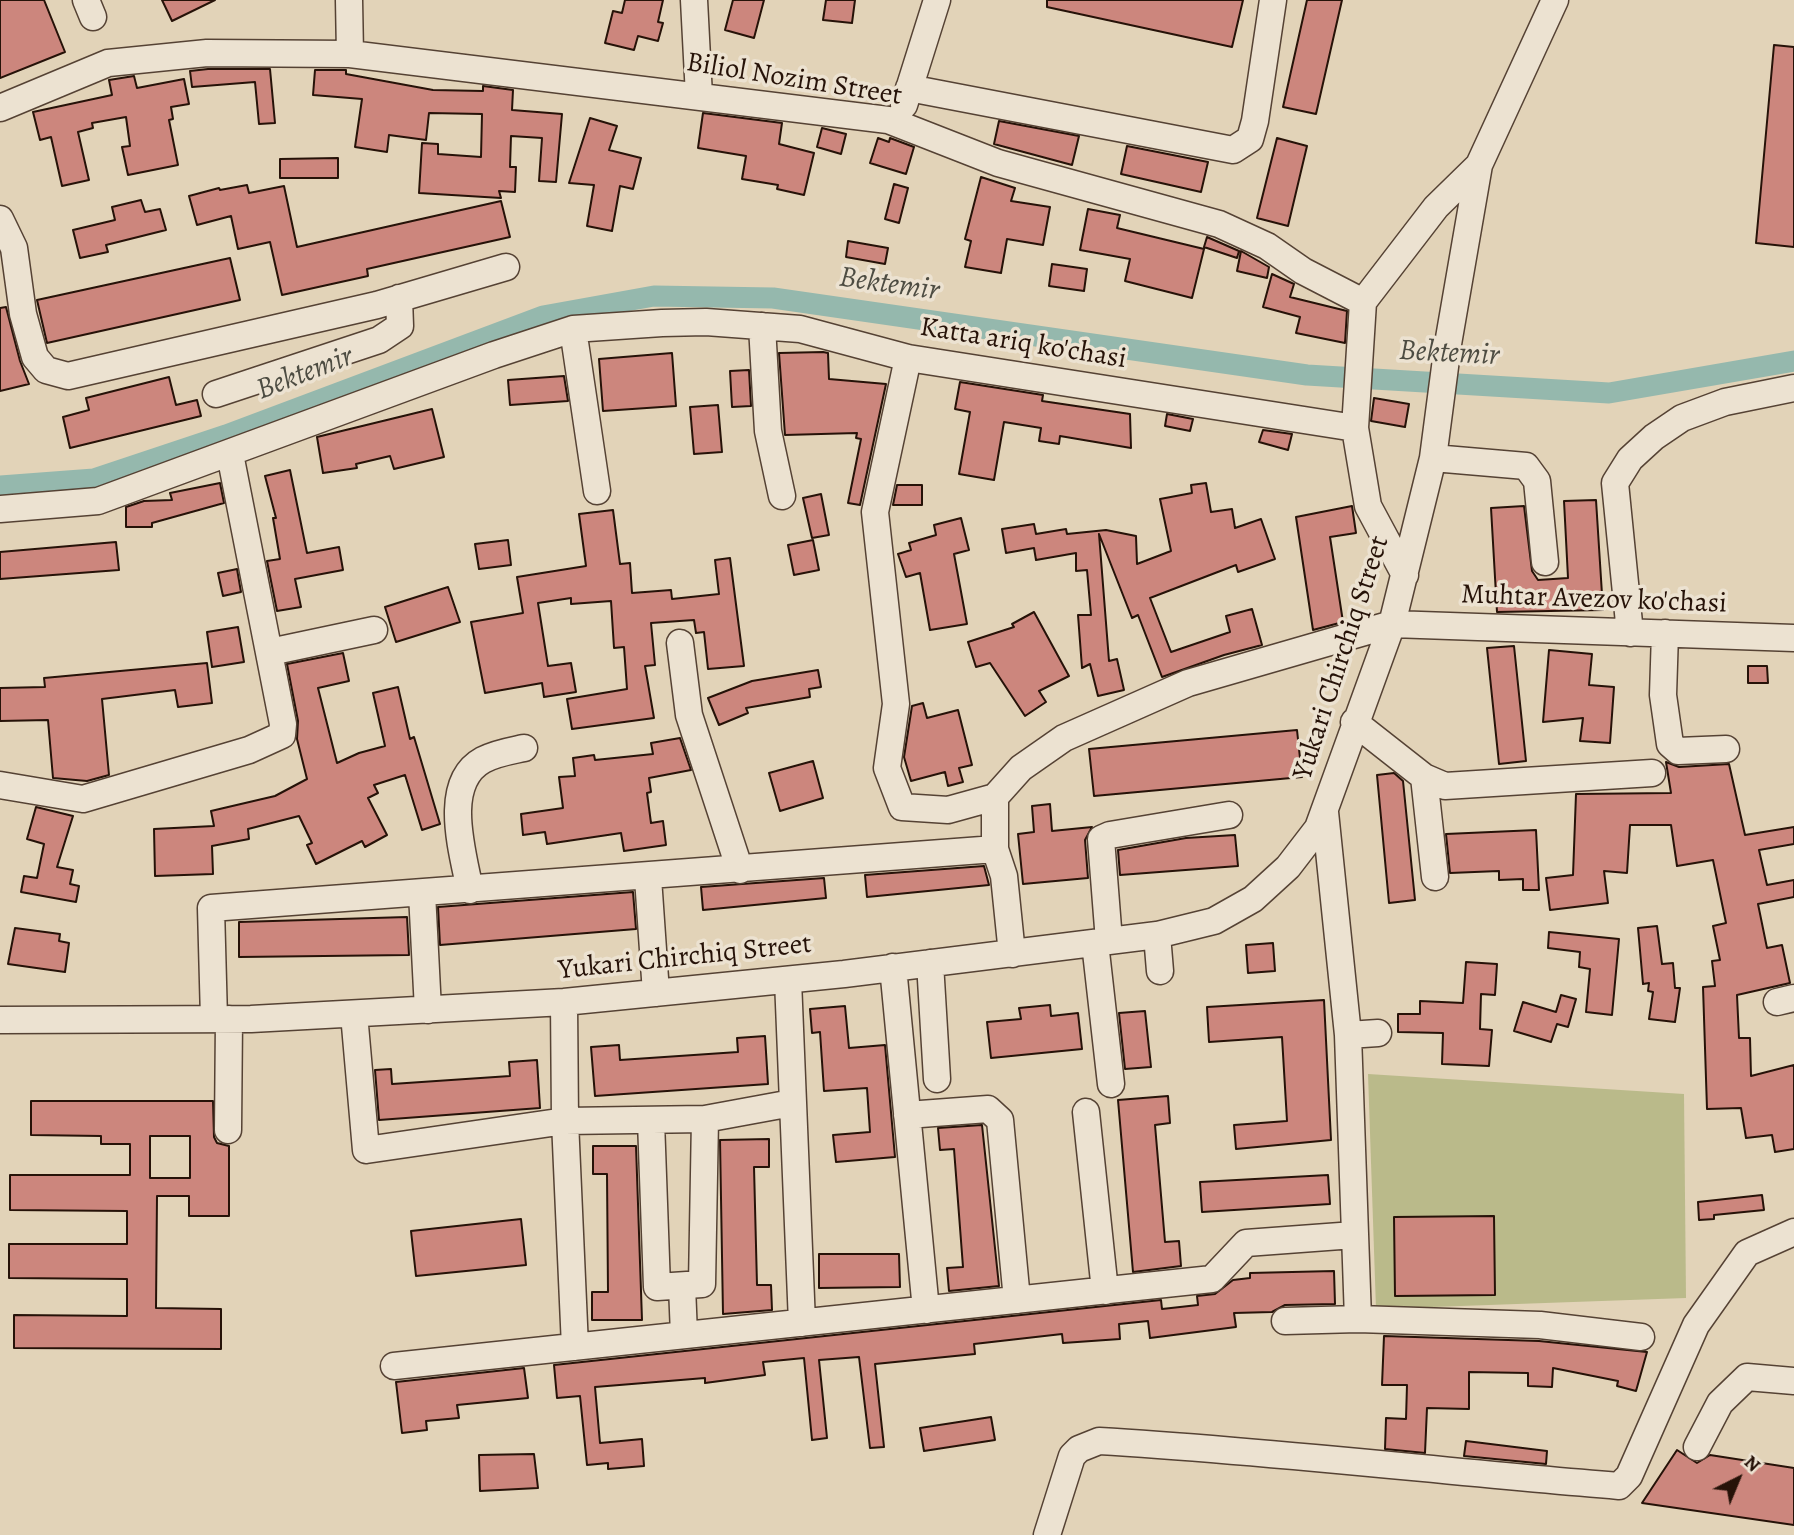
<!DOCTYPE html>
<style>
body{margin:0}
#map{position:relative;width:1794px;height:1535px;overflow:hidden;background:#e2d3b8;font-family:Alegreya,serif}
canvas{display:block}
.north{position:absolute;left:1703px;top:1444px;width:70px;height:70px;-webkit-text-stroke:5px #ece2d1;paint-order:stroke;rotate:43deg;font-size:19px;font-weight:700;line-height:28px;text-align:center;color:#261208}
.north::after{content:'';display:block;margin:auto;width:24px;height:32px;background:#261208;clip-path:polygon(50% 0,100% 100%,50% 72%,0 100%)}
</style>
<div id="map">
<canvas width="1794" height="1535"></canvas>
<div class="north">N</div>
</div>
<script>
const context = document.querySelector('canvas').getContext('2d');
context.lineJoin = 'round';
function fillPath(path, color) {
  context.fillStyle = color;
  context.fill(path, 'evenodd');
}
function strokePath(path, color, width, dash) {
  context.strokeStyle = color;
  context.lineWidth = width;
  context.lineCap = dash ? 'butt' : 'round';
  context.setLineDash(dash || []);
  context.stroke(path);
}
function write(font, color, halo, rows, align = 'center') {
  context.font = font + ' Alegreya,serif';
  context.lineWidth = 7;
  context.setLineDash([]);
  context.textBaseline = 'middle';
  context.strokeStyle = halo;
  context.fillStyle = color;
  for (const [text, x, y, turn = 0] of rows) {
    context.save();
    context.translate(x, y);
    context.rotate((+turn || 0) * Math.PI / 180);
    context.textAlign = isNaN(turn) ? turn : align;
    if (halo) context.strokeText(text, 0, 0);
    context.fillText(text, 0, 0);
    context.restore();
  }
}
fillPath(new Path2D(`
 M1368,1074L1684,1094L1686,1298L1376,1309Z`), '#baba8a');
strokePath(new Path2D(`
 M0,486L94,479L226,435L543,316L654,296L773,298L1307,375L1609,393L1794,361`), '#95b8ad', 21);
const building = new Path2D(`
 M0,0H44L65,52L0,78Z
 M162,0H215L172,21Z
 M625,0H663L658,22L663,23L658,41L638,36L634,50L605,43L613,11L622,13Z
 M733,0H764L754,38L725,30Z
 M826,0H855L852,23L823,20Z
 M1047,0H1243L1232,47L1047,7Z
 M1307,0H1342L1316,114L1283,107Z
 M1774,45L1794,47V247L1756,243Z
 M208,69H270L275,123L259,124L255,82L192,87L190,71Z
 M315,70H346V74L433,90L483,91V86L513,90L512,110L562,114L556,182L539,181L542,138L511,136L510,167H516L515,192L499,191L501,198L419,193L422,143L438,144V154L481,157L482,114L429,113L426,140L389,135L387,152L355,147L362,99L313,95Z
 M134,76L137,88L184,79L189,104L171,107L173,119L169,120L178,165L128,175L122,147L130,146L126,117L92,123L93,128L78,132L89,180L62,186L51,137L40,140L33,112L112,95L109,80Z
 M703,113L782,123L779,144L814,153L804,195L777,189L778,185L742,179L746,156L698,148Z
 M590,118L617,126L609,150L641,158L633,189L620,186L612,231L587,226L594,185L569,183Z
 M999,121L1079,136L1072,165L994,144Z
 M822,128L846,134L841,154L817,147Z
 M878,138L889,142L890,138L914,147L906,174L870,163Z
 M1277,138L1307,146L1288,226L1257,218Z
 M1127,146L1208,162L1201,192L1121,174Z
 M338,158V178H280V159Z
 M981,177L1015,188L1011,201L1050,207L1043,245L1007,239L1001,273L965,267L971,241L965,239Z
 M894,184L908,188L899,223L885,219Z
 M247,185L249,193L284,186L297,247L501,201L510,237L367,269L368,276L282,295L270,242L238,249L231,216L197,225L189,196L219,188L220,190Z
 M141,200L145,212L160,209L166,230L106,245L108,252L80,258L73,230L115,220L112,207Z
 M1088,209L1120,215L1117,228L1204,249L1192,298L1125,281L1130,259L1080,250Z
 M1207,237L1239,251L1237,258L1204,247Z
 M848,241L888,248L885,264L846,257Z
 M1241,251L1269,267L1267,278L1237,271Z
 M230,258L240,300L47,343L37,300Z
 M1052,264L1087,269L1084,291L1049,286Z
 M1272,274L1294,284L1290,297L1347,311L1345,343L1296,333L1300,317L1263,307Z
 M6,307L20,361L29,384L0,391V308Z
 M823,352L828,353L829,379L886,384L860,505L848,503L861,439L856,438L857,433L785,435L779,353Z
 M672,353L676,406L603,411L599,359Z
 M749,370L751,406L732,407L730,371Z
 M564,376L568,401L510,405L508,380Z
 M169,377L176,405L197,400L201,416L70,448L63,417L89,410L86,398Z
 M960,382L1043,395L1042,401L1130,414L1131,448L1060,436L1059,444L1039,441L1041,428L1004,422L994,480L959,474L970,412L955,409Z
 M1374,398L1409,404L1405,427L1371,421Z
 M718,405L722,452L694,454L690,407Z
 M432,409L444,457L394,469L390,456L356,464L357,468L323,473L317,437Z
 M1167,414L1193,419L1190,431L1165,426Z
 M1263,430L1292,434L1288,450L1259,442Z
 M290,470L307,553L339,547L343,570L295,579L301,607L277,611L267,561L280,559L273,518H276L265,476Z
 M220,483L224,503L152,523V527H126V507L144,501L172,500L170,493Z
 M1206,483L1211,512L1232,509L1235,528L1261,519L1275,559L1238,572L1236,565L1150,598L1171,652L1230,632L1226,616L1252,609L1262,645L1224,655L1162,677L1138,615L1132,618L1099,534L1109,661L1117,659L1124,690L1098,696L1090,664L1082,668L1078,615H1091L1087,570L1076,571V553L1036,560L1034,548L1006,553L1002,529L1034,524L1036,534L1066,529L1067,534L1106,530L1136,536L1137,564L1171,551L1160,499L1192,493L1191,485Z
 M897,485H922V505H893Z
 M821,494L829,535L812,538L803,498Z
 M1596,500L1603,610L1497,612L1491,508L1524,506L1532,571L1538,580L1568,578L1564,501Z
 M1352,506L1356,533L1330,537L1343,622L1313,630L1296,517Z
 M613,510L620,564L630,563L632,593L671,590L672,599L719,594L715,560L730,558L744,666L708,669L704,632L696,633L694,620L651,623L655,665L645,666L654,718L572,729L567,699L627,689L624,647L614,648L611,601L571,604V598L538,603L548,666L571,663L576,692L544,697L542,683L485,693L471,622L523,613L517,577L586,566L579,514Z
 M961,518L969,550L954,554L967,624L930,630L920,573L906,577L898,554L911,550L909,543L936,535L934,525Z
 M508,540L511,565L479,569L475,544Z
 M813,540L819,570L794,575L788,545Z
 M116,542L119,570L0,579V552Z
 M237,569L241,592L223,596L218,573Z
 M448,587L460,622L396,642L385,607Z
 M1034,612L1069,676L1039,691L1046,702L1025,716L990,663L976,667L968,642L1014,627L1012,624Z
 M238,627L244,662L212,667L207,632Z
 M1514,646L1526,761L1499,764L1487,648Z
 M1549,650L1592,654L1589,685L1614,687L1610,743L1580,741L1583,718L1543,722Z
 M343,653L349,681L318,688L337,763L359,753L385,746L373,693L398,687L410,739L414,737L440,824L422,830L405,775L374,785L378,793L368,798L387,835L365,847L362,841L316,864L307,845L312,843L299,816L248,829L249,839L212,846L213,874L155,876L154,829L214,826L211,811L275,796L307,779L297,739L298,721L287,664Z
 M207,663L212,703L178,707L175,690L102,699L109,775L87,781L53,778L48,720L0,721V688L45,687L44,678Z
 M1748,666H1767L1768,683H1748Z
 M818,670L821,687L809,689L810,697L746,708L748,713L719,725L708,698L752,681Z
 M923,703L927,718L958,710L972,765L959,768L963,782L948,786L945,772L911,781L904,757L912,706Z
 M1297,730L1302,777L1094,796L1089,749Z
 M680,738L691,770L649,778L651,792L647,793L651,823L663,821L666,845L624,851L621,833L547,844L545,832L523,835L521,814L563,808L559,777L575,776L573,758L594,755L595,760L653,754L651,743Z
 M813,761L823,798L780,811L769,773Z
 M1666,762L1679,767L1729,764L1745,835L1794,827V844L1759,850L1767,885L1794,880V897L1758,904L1767,948L1782,945L1790,983L1737,995L1739,1038H1750L1751,1076L1794,1065V1149L1775,1152L1772,1135L1746,1138L1741,1108L1707,1109L1703,987L1715,986L1712,961L1720,960L1713,926L1726,923L1713,860L1677,866L1671,825H1630L1627,873L1604,871L1608,903L1550,910L1546,878L1573,875L1576,794L1671,793Z
 M1394,773L1403,781L1415,900L1389,903L1377,775Z
 M1050,804L1052,831L1092,827L1085,840L1088,878L1023,884L1018,834L1034,832L1032,806Z
 M36,807L73,816L57,867L73,870L70,884L79,886L76,902L21,892L24,876L37,878L44,844L27,839Z
 M1536,830L1539,890H1523V879L1499,880V871L1450,873L1446,834Z
 M1235,835L1238,866L1120,875L1118,850L1186,838Z
 M984,866L989,885L867,897L865,875Z
 M824,878L826,898L703,910L701,887Z
 M633,892L636,929L440,945L438,907Z
 M407,917L409,955L239,957V922Z
 M1657,926L1662,964L1673,963L1675,988H1680L1675,1022L1649,1019L1653,992L1648,991L1649,983L1643,984L1638,928Z
 M15,928L60,934L59,941L69,943L65,972L8,964Z
 M1549,932L1619,939L1612,1015L1586,1012L1590,969L1579,967L1580,952L1548,948Z
 M1273,943L1275,971L1248,973L1246,945Z
 M1466,962L1497,964L1495,995L1481,994L1480,1029L1492,1030L1489,1066L1442,1064L1443,1033L1398,1032V1014H1420V1001L1463,1003Z
 M1561,995L1576,999L1568,1027L1557,1024L1551,1042L1514,1031L1523,1002L1556,1012Z
 M1324,1000L1331,1140L1236,1149L1234,1125L1287,1121L1282,1037L1209,1042L1207,1007Z
 M1050,1005L1051,1016L1078,1013L1082,1049L991,1058L987,1022L1021,1019L1019,1008Z
 M845,1006L849,1048L885,1045L895,1157L836,1162L833,1135L870,1132L867,1088L824,1091L820,1032L812,1033L810,1009Z
 M1145,1011L1151,1067L1125,1069L1119,1013Z
 M765,1036L768,1084L595,1096L591,1047L619,1045L620,1060L738,1052L737,1038Z
 M537,1060L540,1108L379,1120L375,1070L391,1069L392,1084L510,1076L509,1062Z
 M1168,1096L1170,1123L1155,1125L1165,1242L1179,1241L1181,1266L1133,1272L1118,1100Z
 M31,1101H213L214,1137L217,1143L229,1146V1216H189V1196H157L156,1308L221,1309V1349L14,1348V1315L127,1316V1279L9,1278V1244H127V1211L10,1210V1175H130V1144H101V1136L31,1135ZM150,1136H190V1178H150Z
 M982,1125L999,1286L949,1291L947,1268L963,1267L954,1149L940,1150L938,1128Z
 M769,1139V1167H754L757,1285H771L772,1310L723,1314L720,1140Z
 M593,1146H636L642,1320H592V1292H608L607,1174H593Z
 M1328,1175L1330,1204L1202,1212L1200,1182Z
 M1762,1195L1764,1210L1714,1215V1219L1699,1220L1698,1202Z
 M1494,1216L1495,1295L1395,1296L1394,1217Z
 M521,1219L526,1265L416,1276L411,1231Z
 M819,1254H899L900,1287L819,1288Z
 M1334,1271L1335,1304L1285,1305L1272,1312L1234,1313L1236,1327L1150,1338L1148,1321L1119,1324L1120,1339L1063,1343L1062,1334L974,1344L975,1354L875,1364L884,1447L870,1448L859,1357L819,1360L827,1438L812,1440L804,1358L763,1362L765,1375L705,1383V1378L595,1387L600,1443L642,1439L644,1466L608,1469V1463L587,1465L580,1396L557,1398L554,1365L1161,1300L1162,1309L1198,1305L1197,1296L1215,1294L1233,1280L1250,1278V1273Z
 M1384,1336L1539,1341L1647,1352L1636,1391L1617,1386L1618,1381L1553,1368L1552,1387L1528,1386V1373L1469,1372V1409L1427,1408L1425,1453L1385,1449L1386,1418L1406,1419L1407,1385H1382Z
 M524,1368L528,1398L457,1405L459,1418L426,1421L427,1430L402,1433L396,1382Z
 M991,1417L995,1440L924,1451L920,1428Z
 M1466,1441L1547,1451L1546,1464L1464,1456Z
 M1677,1450L1697,1463L1710,1455L1794,1468V1525L1642,1503Z
 M534,1454L538,1488L480,1491L479,1455Z`);
fillPath(building, '#cc867d');
strokePath(building, '#261208', 2);
const minor = new Path2D(`
 M86,0L93,17
 M349,0L350,54
 M694,0L699,96
 M909,88L1233,150L1250,139L1255,121L1273,0
 M904,105L937,0
 M0,108L108,63L207,53L350,54L888,120L998,163L1219,224L1267,246L1303,271L1363,302
 M0,219L14,248L23,314L35,357L46,370L68,376L377,305L506,267
 M762,326L768,431L782,496
 M573,329L597,491
 M908,358L875,512L896,704L887,768L902,807L948,810L995,797L1021,768L1064,738L1188,683L1392,624L1794,638
 M216,394L379,340L400,326L399,298
 M1433,458L1526,466L1537,481L1545,562
 M0,509L98,501L494,355L573,329L662,323L706,322L800,329L908,358L1355,428
 M1405,575L1368,506L1355,428L1363,302L1436,207L1479,165
 M1630,633L1615,483L1630,459L1654,437L1682,418L1725,402L1794,388
 M1665,633L1663,695L1670,744L1678,751L1726,749
 M680,643L689,715L740,870
 M270,652L374,630
 M1354,722L1424,777L1445,786L1652,773
 M1424,777L1435,877
 M0,785L83,799L249,750L282,735L283,724L230,454
 M995,797V849L1004,876L1012,954
 M648,878L656,993
 M470,890C463,853 441,783 483,760C496,753 510,751 524,748
 M422,893L428,1010
 M1157,935L1160,971
 M1109,941L1101,839L1110,835L1229,815
 M1095,943L1111,1084
 M930,963L937,1079
 M893,967L926,1310
 M788,980L802,1323
 M564,1002L565,1121L705,1119L792,1103
 M1777,1002L1794,998
 M354,1014L366,1150L565,1121L575,1347
 M214,1019L211,908L995,849
 M0,1020L251,1019L564,1002L844,974L1157,935L1214,921L1253,899L1288,867L1318,828L1392,624L1433,458L1448,344L1479,165L1555,0
 M1348,1035L1378,1033
 M1086,1112L1105,1291
 M907,1115L988,1109L1000,1120L1017,1300
 M651,1121L657,1287L702,1284L705,1119
 M228,1130L229,1019
 M682,1286L684,1335
 M1358,1319L1540,1325L1641,1337
 M1285,1321L1358,1319L1348,1035L1325,812
 M394,1366L1212,1279L1246,1243L1354,1235
 M1697,1447L1720,1403L1747,1377L1794,1381
 M1047,1535L1072,1456L1079,1449L1099,1441C1273,1451 1445,1472 1619,1486L1629,1476L1696,1325L1747,1253L1794,1232`);
strokePath(minor, '#554234', 29);
strokePath(minor, '#ece2d1', 26);
write('28px', '#261208', '#ece2d1', [
 ["Biliol Nozim Street",794,80,9],
 ["Katta ariq ko'chasi",1023,344,9],
 ["Muhtar Avezov ko'chasi",1594,600,2],
 ["Yukari Chirchiq Street",1342,658,-72],
 ["Yukari Chirchiq Street",685,958,-6]
]);
write('italic 30px', '#4d4c42', '#ece2d1', [
 ["Bektemir",889,285,8],
 ["Bektemir",1449,354,3],
 ["Bektemir",305,374,-21]
]);
</script>
